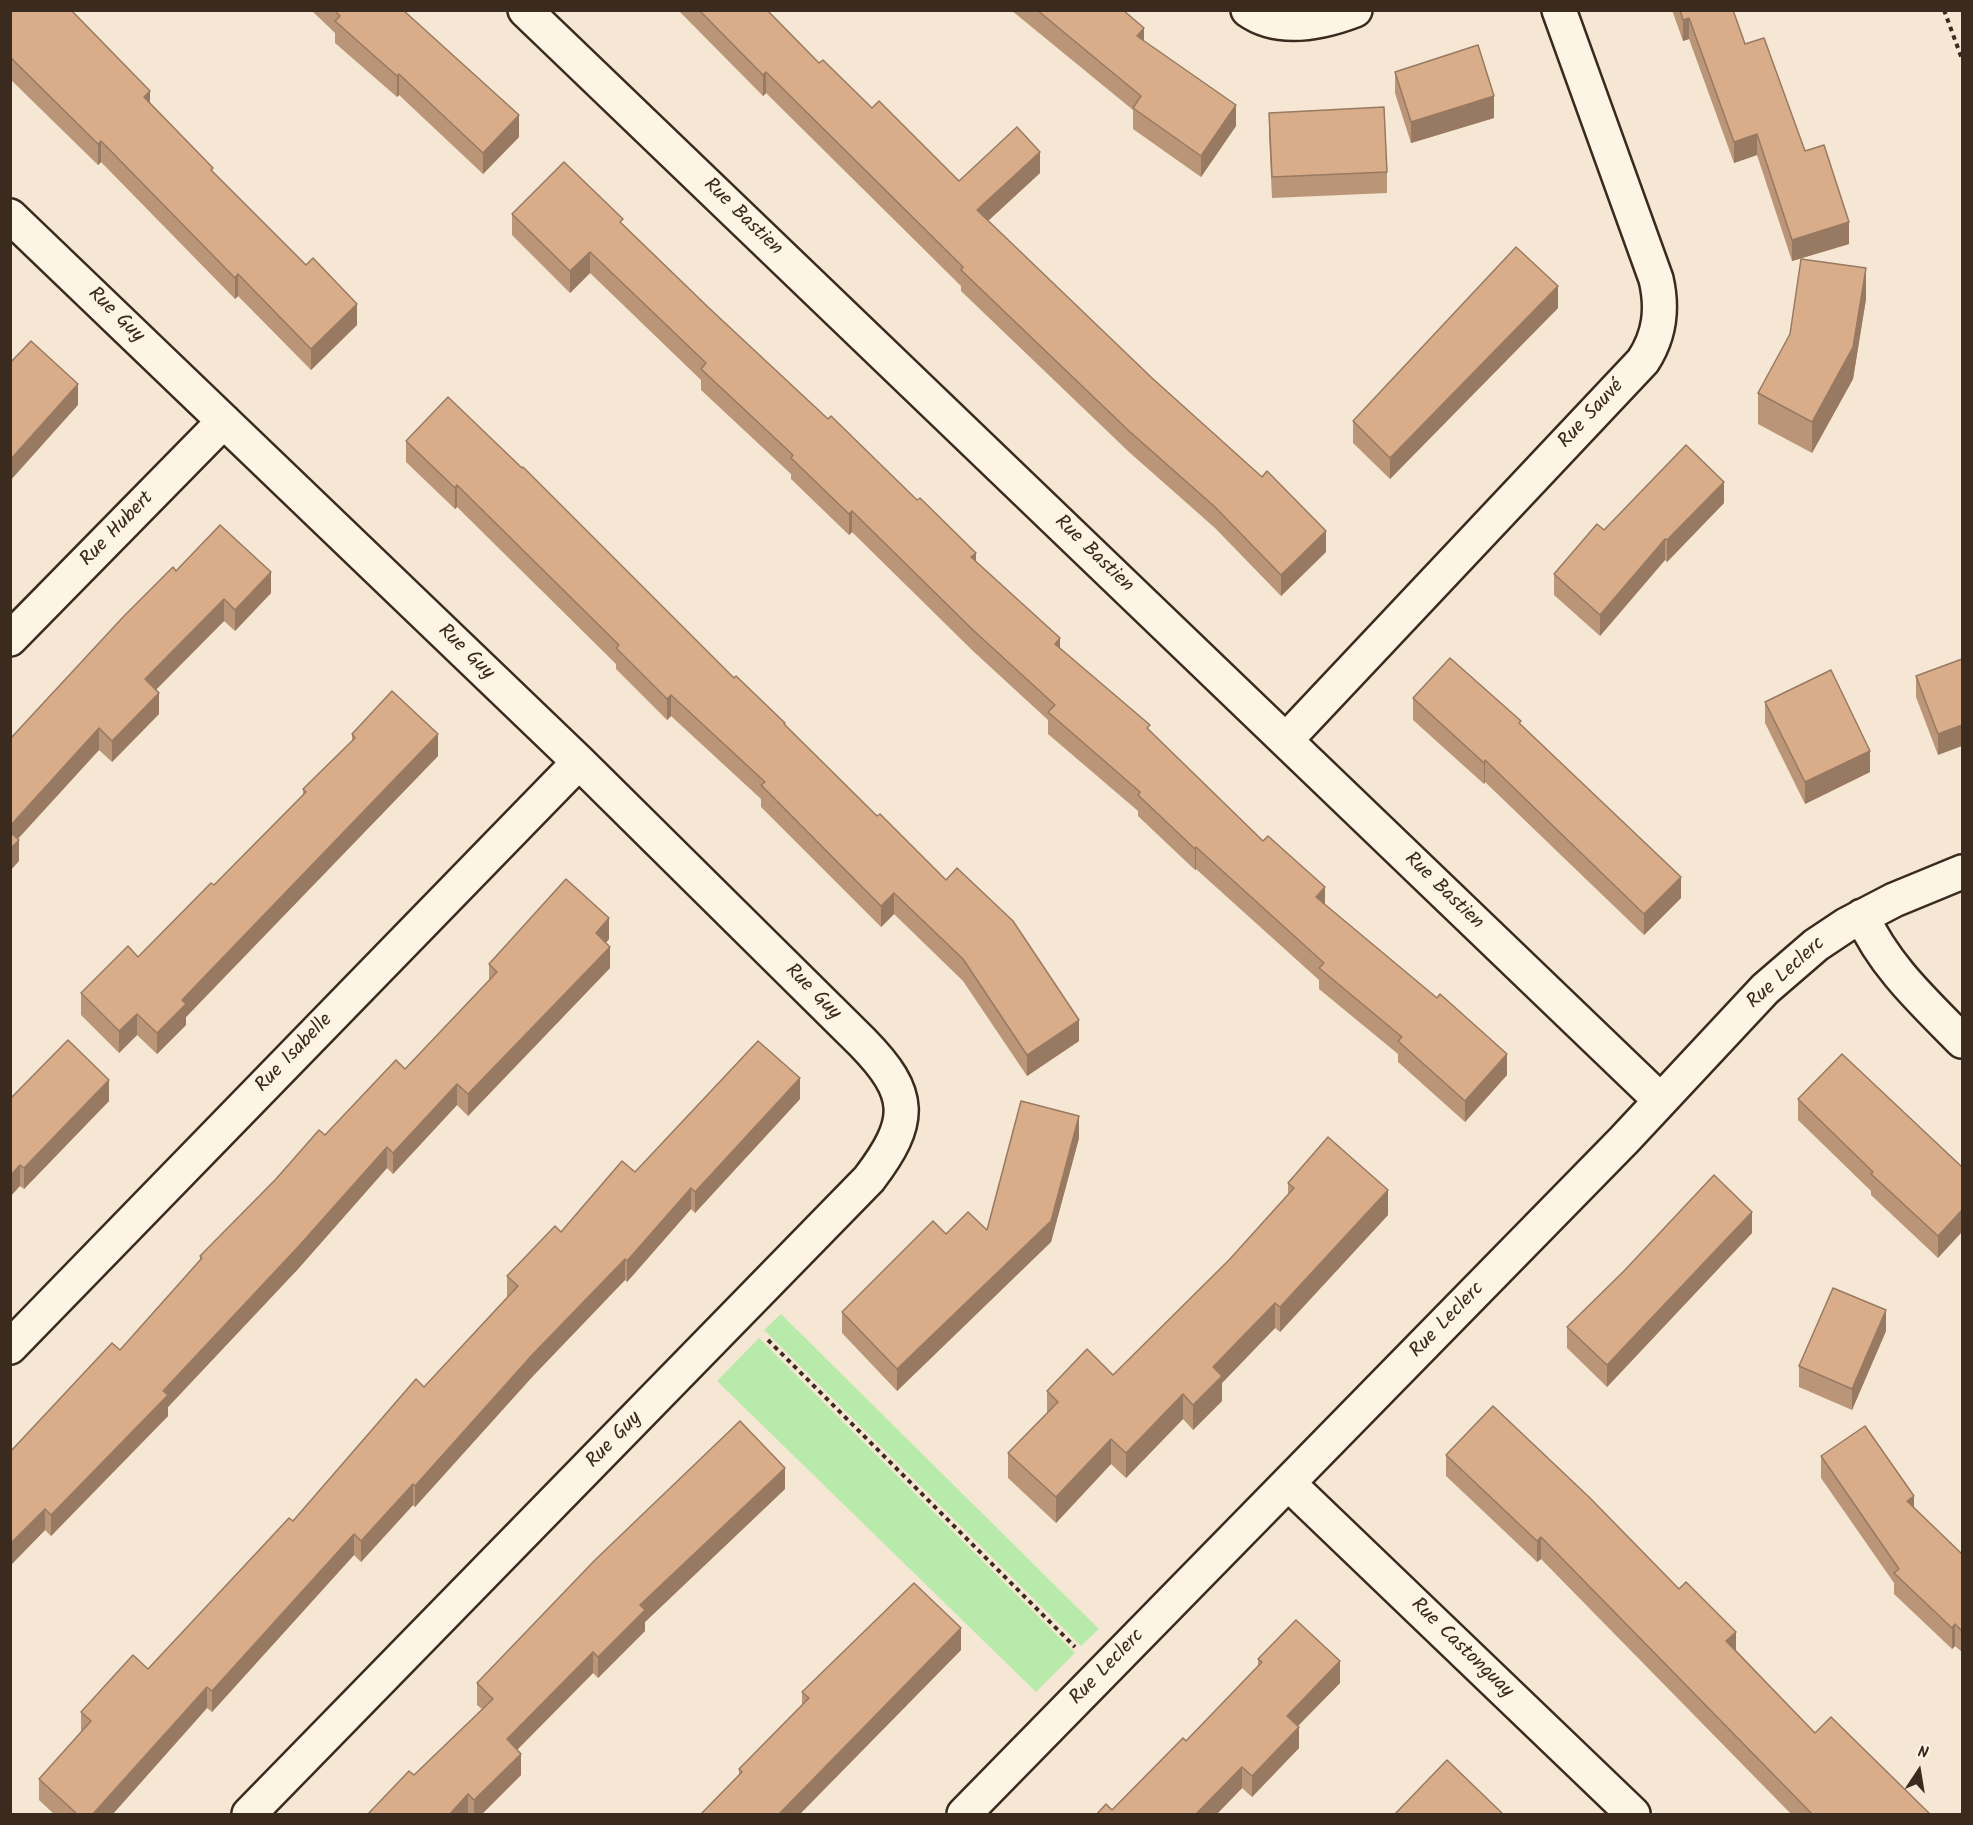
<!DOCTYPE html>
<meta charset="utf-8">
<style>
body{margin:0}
#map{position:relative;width:1973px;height:1825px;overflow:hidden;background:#f5e7d3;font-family:Kalam,sans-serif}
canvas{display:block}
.frame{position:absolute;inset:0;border:12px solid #3b2a1e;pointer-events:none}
.north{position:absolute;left:1889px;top:1741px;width:60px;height:60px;-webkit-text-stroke:4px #fcf5e5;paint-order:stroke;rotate:12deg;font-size:16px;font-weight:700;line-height:24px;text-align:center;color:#3b2a1e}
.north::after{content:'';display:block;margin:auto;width:21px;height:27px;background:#3b2a1e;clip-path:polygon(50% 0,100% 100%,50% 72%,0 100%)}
</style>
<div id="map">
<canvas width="1973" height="1825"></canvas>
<div class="frame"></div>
<div class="north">N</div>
</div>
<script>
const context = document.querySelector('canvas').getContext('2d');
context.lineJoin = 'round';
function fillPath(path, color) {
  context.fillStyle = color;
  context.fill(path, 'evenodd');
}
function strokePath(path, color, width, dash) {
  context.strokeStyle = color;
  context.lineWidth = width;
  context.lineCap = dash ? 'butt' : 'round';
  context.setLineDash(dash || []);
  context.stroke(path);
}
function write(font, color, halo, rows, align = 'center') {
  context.font = font + ' Kalam,sans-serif';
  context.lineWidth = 6;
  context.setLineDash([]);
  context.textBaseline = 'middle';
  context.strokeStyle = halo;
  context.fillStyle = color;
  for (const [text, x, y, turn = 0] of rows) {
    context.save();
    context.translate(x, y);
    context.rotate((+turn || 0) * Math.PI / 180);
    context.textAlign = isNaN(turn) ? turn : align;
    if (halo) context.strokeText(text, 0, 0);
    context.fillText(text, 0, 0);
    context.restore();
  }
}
fillPath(new Path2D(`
 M781,1314L1099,1629L1081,1646L764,1330Z
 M759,1338L1075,1653L1036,1692L717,1381Z`), '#b8ebab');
const street = new Path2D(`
 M525,10L1660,1100
 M1248,10C1279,32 1321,23 1355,10
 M10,216L579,762L862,1042C913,1094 913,1121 869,1179L249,1814
 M10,639L224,421
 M1286,740L1643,361C1660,335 1663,309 1656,279L1559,10
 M1862,916C1884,966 1925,1003 1962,1041
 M10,1347L579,762
 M1289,1484L1633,1814
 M964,1814L1624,1140L1765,989L1816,945L1846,925L1894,900L1962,872`);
strokePath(street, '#3b2a1e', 38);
strokePath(new Path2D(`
 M1944,10L1962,59
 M768,1340L1075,1647`), '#3b2a1e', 4, [4.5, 4.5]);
strokePath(street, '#fcf5e5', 33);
fillPath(new Path2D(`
 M10,10L150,103L213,172L357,325L311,370L238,296L235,299L101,162L98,165L10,79Z
 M311,10H403L519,137L483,174L399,95L397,97L335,43V33Z
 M678,10H767L819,63L872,108L959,181L1040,173L988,221L1326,552L1281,596L1215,528L1129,452L961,291V286L766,93L763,96Z
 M1011,10H1123L1144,41L1236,126L1201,177L1133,129V110Z
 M1672,10H1733L1745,44L1805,151L1849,244L1792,261L1757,155L1734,163L1689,39L1683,41Z
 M1395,72L1494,118L1411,143L1395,93Z
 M1269,113L1387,172V193L1272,198L1269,134Z
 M512,214L623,224L709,308L976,561L1060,648L1150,731L1325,905L1507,1075L1465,1122L1398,1062V1054L1319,989V980L1196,869L1195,870L1138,816V811L1048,734V720L973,651L852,532L849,535L791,479V474L701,390V380L590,273L570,293L512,235Z
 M1866,299L1853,379L1812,453L1758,424V393Z
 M1558,308L1390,479L1353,443V421Z
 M406,441L734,678L785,726L1079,1041L1027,1076L963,981L894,914L881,927L761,807V799L671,716L667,720L616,669V664L457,507L455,509L406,462Z
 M1724,503L1667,562L1665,560L1600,636L1554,595V574L1604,530Z
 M176,571L271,593L235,631L224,621L155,690L159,714L112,762L99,750L18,839L19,861L10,739Z
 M1962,659L1938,755L1916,697V676Z
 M1413,698L1521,725L1681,898L1644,935L1485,782L1484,784L1413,720Z
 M1765,702L1870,772L1805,804L1765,723Z
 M352,734L438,756L186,1017V1025L157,1054L137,1035L119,1053L81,1015V993L138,957L214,885L303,795V789L352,741Z
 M609,939L606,943L610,968L468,1116L457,1105L393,1174L387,1168L298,1269L168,1407V1416L51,1536L45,1530L10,1566L120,1350L200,1261V1256L325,1135L405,1069L489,980V964Z
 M10,1099L109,1101L24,1189L20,1186Z
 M800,1099L695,1213L691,1209L627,1282L625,1280L533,1376L415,1507L413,1505L361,1562L354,1555L212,1712L207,1708L112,1815H55L39,1800V1779L81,1732V1712L148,1669L424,1387L507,1297V1276L635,1172Z
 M1798,1099L1962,1167L1938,1258L1871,1195V1191L1798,1120Z
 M1079,1138L1051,1242L897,1391L842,1333V1312L946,1234L987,1230Z
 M1288,1183L1388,1215L1280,1332L1275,1328L1222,1383V1401L1193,1430L1183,1419L1126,1478L1111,1464L1056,1523L1008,1478V1453L1047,1413V1391L1113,1375L1229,1260L1288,1195Z
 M1752,1233L1607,1387L1567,1348V1327Z
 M1886,1331L1852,1410L1799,1387V1366Z
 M1446,1455L1736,1650L1815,1733L1931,1815H1792L1541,1559L1537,1562L1446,1476Z
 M1821,1456L1914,1508L1962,1554V1652L1955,1646L1952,1649L1894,1594V1583L1821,1478Z
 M785,1489L645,1622V1631L598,1678L593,1673L517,1750L521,1775L481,1815H367L414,1775L482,1709L477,1705V1683Z
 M961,1650L799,1815H700L739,1775V1769L802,1705V1692Z
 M1258,1659L1340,1683L1298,1726L1299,1748L1252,1797L1242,1788L1216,1815H1096L1112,1810L1186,1741L1258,1666Z`), '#bb9577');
fillPath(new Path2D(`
 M1689,18V39L1683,41V20Z
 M1144,28V49L1137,36Z
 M766,72V93L763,96V75Z
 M399,74V95L397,97V76Z
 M150,91V112L144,97Z
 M1494,96V118L1411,143V122Z
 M1236,105V126L1201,177V156Z
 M519,115V137L483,174V153Z
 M1757,134V155L1734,163V142Z
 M101,141V162L98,165V144Z
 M1040,152V173L977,231V210Z
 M1849,222V244L1792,261V240Z
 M590,252V273L570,293V271Z
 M1866,268V299L1853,379L1812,453V422Z
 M238,274V296L235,299V278Z
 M1558,286V308L1390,479V458Z
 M357,304V325L311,370V349Z
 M78,384V405L10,481V460Z
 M1724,482V503L1667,562V540Z
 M457,485V507L455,509V488Z
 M852,511V532L849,535V514Z
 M1326,531V552L1281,596V575Z
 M1665,539V560L1600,636V615Z
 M976,553V574L971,557Z
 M271,572V593L235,631V610Z
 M224,599V621L145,701V679Z
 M1060,638V660L1055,644Z
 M159,693V714L112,762V741Z
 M671,695V716L667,720V699Z
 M1962,725V746L1938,755V734Z
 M99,728V750L10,847V826Z
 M438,734V756L186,1017V1025L157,1054V1033L182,1000Z
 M1870,751V772L1805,804V782Z
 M1485,760V782L1484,784V763Z
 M19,840V861L10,871V849Z
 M1196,847V869L1195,870V849Z
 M1681,877V898L1644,935V914Z
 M1325,887V909L1316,897Z
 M894,893V914L881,927V906Z
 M609,918V939L596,954V933Z
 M610,947V968L468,1116V1094Z
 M137,1014V1035L119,1053V1031Z
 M1079,1020V1041L1027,1076V1055Z
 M1507,1054V1075L1465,1122V1101Z
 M800,1078V1099L695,1213V1192Z
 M109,1080V1101L24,1189V1168Z
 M457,1084V1105L393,1174V1153Z
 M1079,1116V1138L1051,1242L897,1391V1369Z
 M387,1147V1168L298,1269L168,1407V1416L51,1536V1515Z
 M20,1165V1186L10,1197V1176Z
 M691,1188V1209L627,1282V1261Z
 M1388,1190V1215L1280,1332V1307Z
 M1962,1210V1232L1938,1258V1236Z
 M1752,1212V1233L1607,1387V1365Z
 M625,1259V1280L533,1376L415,1507V1486L533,1354Z
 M1275,1303V1328L1222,1383V1401L1193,1430V1405L1213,1367Z
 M1886,1310V1331L1852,1410V1389Z
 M1183,1394V1419L1126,1478V1453Z
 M1111,1439V1464L1056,1523V1497Z
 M785,1468V1489L645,1622V1631L598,1678V1657L640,1605Z
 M413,1484V1505L361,1562V1541Z
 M1914,1496V1517L1907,1501Z
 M45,1509V1530L10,1566V1544Z
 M354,1534V1555L212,1712V1691Z
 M1541,1537V1559L1537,1562V1541Z
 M1955,1624V1646L1952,1649V1628Z
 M961,1628V1650L799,1815H778Z
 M1736,1632V1653L1726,1641Z
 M593,1652V1673L507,1760V1739Z
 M1340,1661V1683L1287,1737V1716Z
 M207,1687V1708L112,1815H92Z
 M1299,1727V1748L1252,1797V1776Z
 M521,1754V1775L481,1815H474V1800Z
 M1242,1767V1788L1216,1815H1195Z
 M468,1794V1815H449Z`), '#987961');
const building = new Path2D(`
 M10,10H71L150,91L144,97L213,168L211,170L306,265L313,258L357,304L311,349L238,274L235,278L101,141L98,144L10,57Z
 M334,10H403L519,115L483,153L399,74L397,76L335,21L340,16Z
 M699,10H767L819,63L823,60L872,108L879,101L959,181L1017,127L1040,152L977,210L1152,378L1262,477L1267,471L1326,531L1281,575L1215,507L1129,431L961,270L963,267L766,72L763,75Z
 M1037,10H1123L1144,28L1137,36L1236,105L1201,156L1133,108L1141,96Z
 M1680,10H1733L1745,44L1764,38L1805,151L1824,145L1849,222L1792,240L1757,134L1734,142L1689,18L1683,20Z
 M1478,45L1494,96L1411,122L1395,72Z
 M1384,107L1387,172L1272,177L1269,113Z
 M564,162L623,219L620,222L709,308L828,419L831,416L917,500L920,498L976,553L971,557L1060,638L1055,644L1150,725L1147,728L1263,841L1268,836L1325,887L1316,897L1437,998L1440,994L1507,1054L1465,1101L1398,1041L1402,1037L1319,968L1324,963L1196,847L1195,849L1138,795L1140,792L1048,712L1055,705L973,630L852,511L849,514L791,458L793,455L701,369L706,363L590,252L570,271L512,214Z
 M1516,247L1558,286L1390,458L1353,421Z
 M1801,259L1866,268L1853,347L1812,422L1758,393L1790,334Z
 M31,341L78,384L10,460V363Z
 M448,397L522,468L523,467L734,678L736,676L785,723L784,724L877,816L880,814L946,880L957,868L1013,921L1079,1020L1027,1055L963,959L894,893L881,906L761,785L765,782L671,695L667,699L616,648L619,645L457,485L455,488L406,441Z
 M1686,445L1724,482L1667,540L1665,539L1600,615L1554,574L1597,524L1604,530Z
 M220,525L271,572L235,610L224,599L145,679L159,693L112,741L99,728L10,826V739L124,616L173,567L176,571Z
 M1450,658L1521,721L1519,723L1681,877L1644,914L1485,760L1484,763L1413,698Z
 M1962,659V725L1938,734L1916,676Z
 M1831,670L1870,751L1805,782L1765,702Z
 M392,691L438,734L182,1000L186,1004L157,1033L137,1014L119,1031L81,993L128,946L138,957L211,883L214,885L306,792L303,789L355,738L352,734Z
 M10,832L19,840L10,849Z
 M566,879L609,918L596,933L610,947L468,1094L457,1084L393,1153L387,1147L298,1247L163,1391L168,1395L51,1515L45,1509L10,1544V1452L112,1343L120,1350L202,1258L200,1256L276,1179L319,1130L325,1135L396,1060L405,1069L497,972L489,964Z
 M68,1040L109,1080L24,1168L20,1165L10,1176V1099Z
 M758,1041L800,1078L695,1192L691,1188L627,1261L625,1259L533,1354L415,1486L413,1484L361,1541L354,1534L212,1691L207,1687L92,1815H78L39,1779L91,1721L81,1712L133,1655L148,1669L289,1518L293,1521L416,1379L424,1387L518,1286L507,1276L555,1226L561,1232L622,1161L635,1172Z
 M1842,1054L1962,1167V1210L1938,1236L1871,1174L1873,1172L1798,1099Z
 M1021,1101L1079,1116L1051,1221L897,1369L842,1312L933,1221L946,1234L968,1212L987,1230Z
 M1328,1137L1388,1190L1280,1307L1275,1303L1213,1367L1222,1376L1193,1405L1183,1394L1126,1453L1111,1439L1056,1497L1008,1453L1058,1402L1047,1391L1087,1349L1113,1375L1229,1260L1294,1188L1288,1183Z
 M1714,1175L1752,1212L1607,1365L1567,1327L1624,1271Z
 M1833,1288L1886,1310L1852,1389L1799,1366Z
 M1493,1406L1590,1498L1679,1589L1686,1582L1736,1632L1726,1641L1815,1733L1831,1717L1931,1815H1813L1541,1537L1537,1541L1446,1455Z
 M740,1421L785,1468L640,1605L645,1610L598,1657L593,1652L507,1739L521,1754L474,1800L468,1794L449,1815H367L409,1771L414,1775L493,1699L477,1683L595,1560Z
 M1865,1426L1914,1496L1907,1501L1962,1554V1631L1955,1624L1952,1628L1894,1573L1899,1569L1821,1456Z
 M914,1583L961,1628L778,1815H700L742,1772L739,1769L809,1698L802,1692Z
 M1296,1620L1340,1661L1287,1716L1299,1727L1252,1776L1242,1767L1195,1815H1096L1106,1804L1112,1810L1183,1738L1186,1741L1262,1662L1258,1659Z
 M1447,1760L1504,1815H1394Z`);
fillPath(building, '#d9ad8a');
strokePath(building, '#987961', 1.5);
write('20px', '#3b2a1e', '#fcf5e5', [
 ["Rue Bastien",742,218,44],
 ["Rue Guy",115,316,44],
 ["Rue Sauvé",1592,415,-47],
 ["Rue Hubert",118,530,-46],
 ["Rue Bastien",1093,555,44],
 ["Rue Guy",465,653,44],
 ["Rue Bastien",1443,892,44],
 ["Rue Leclerc",1787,974,-42],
 ["Rue Guy",812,993,45],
 ["Rue Isabelle",295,1054,-46],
 ["Rue Leclerc",1448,1321,-46],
 ["Rue Guy",615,1441,-46],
 ["Rue Castonguay",1461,1649,44],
 ["Rue Leclerc",1108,1668,-46]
]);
</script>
